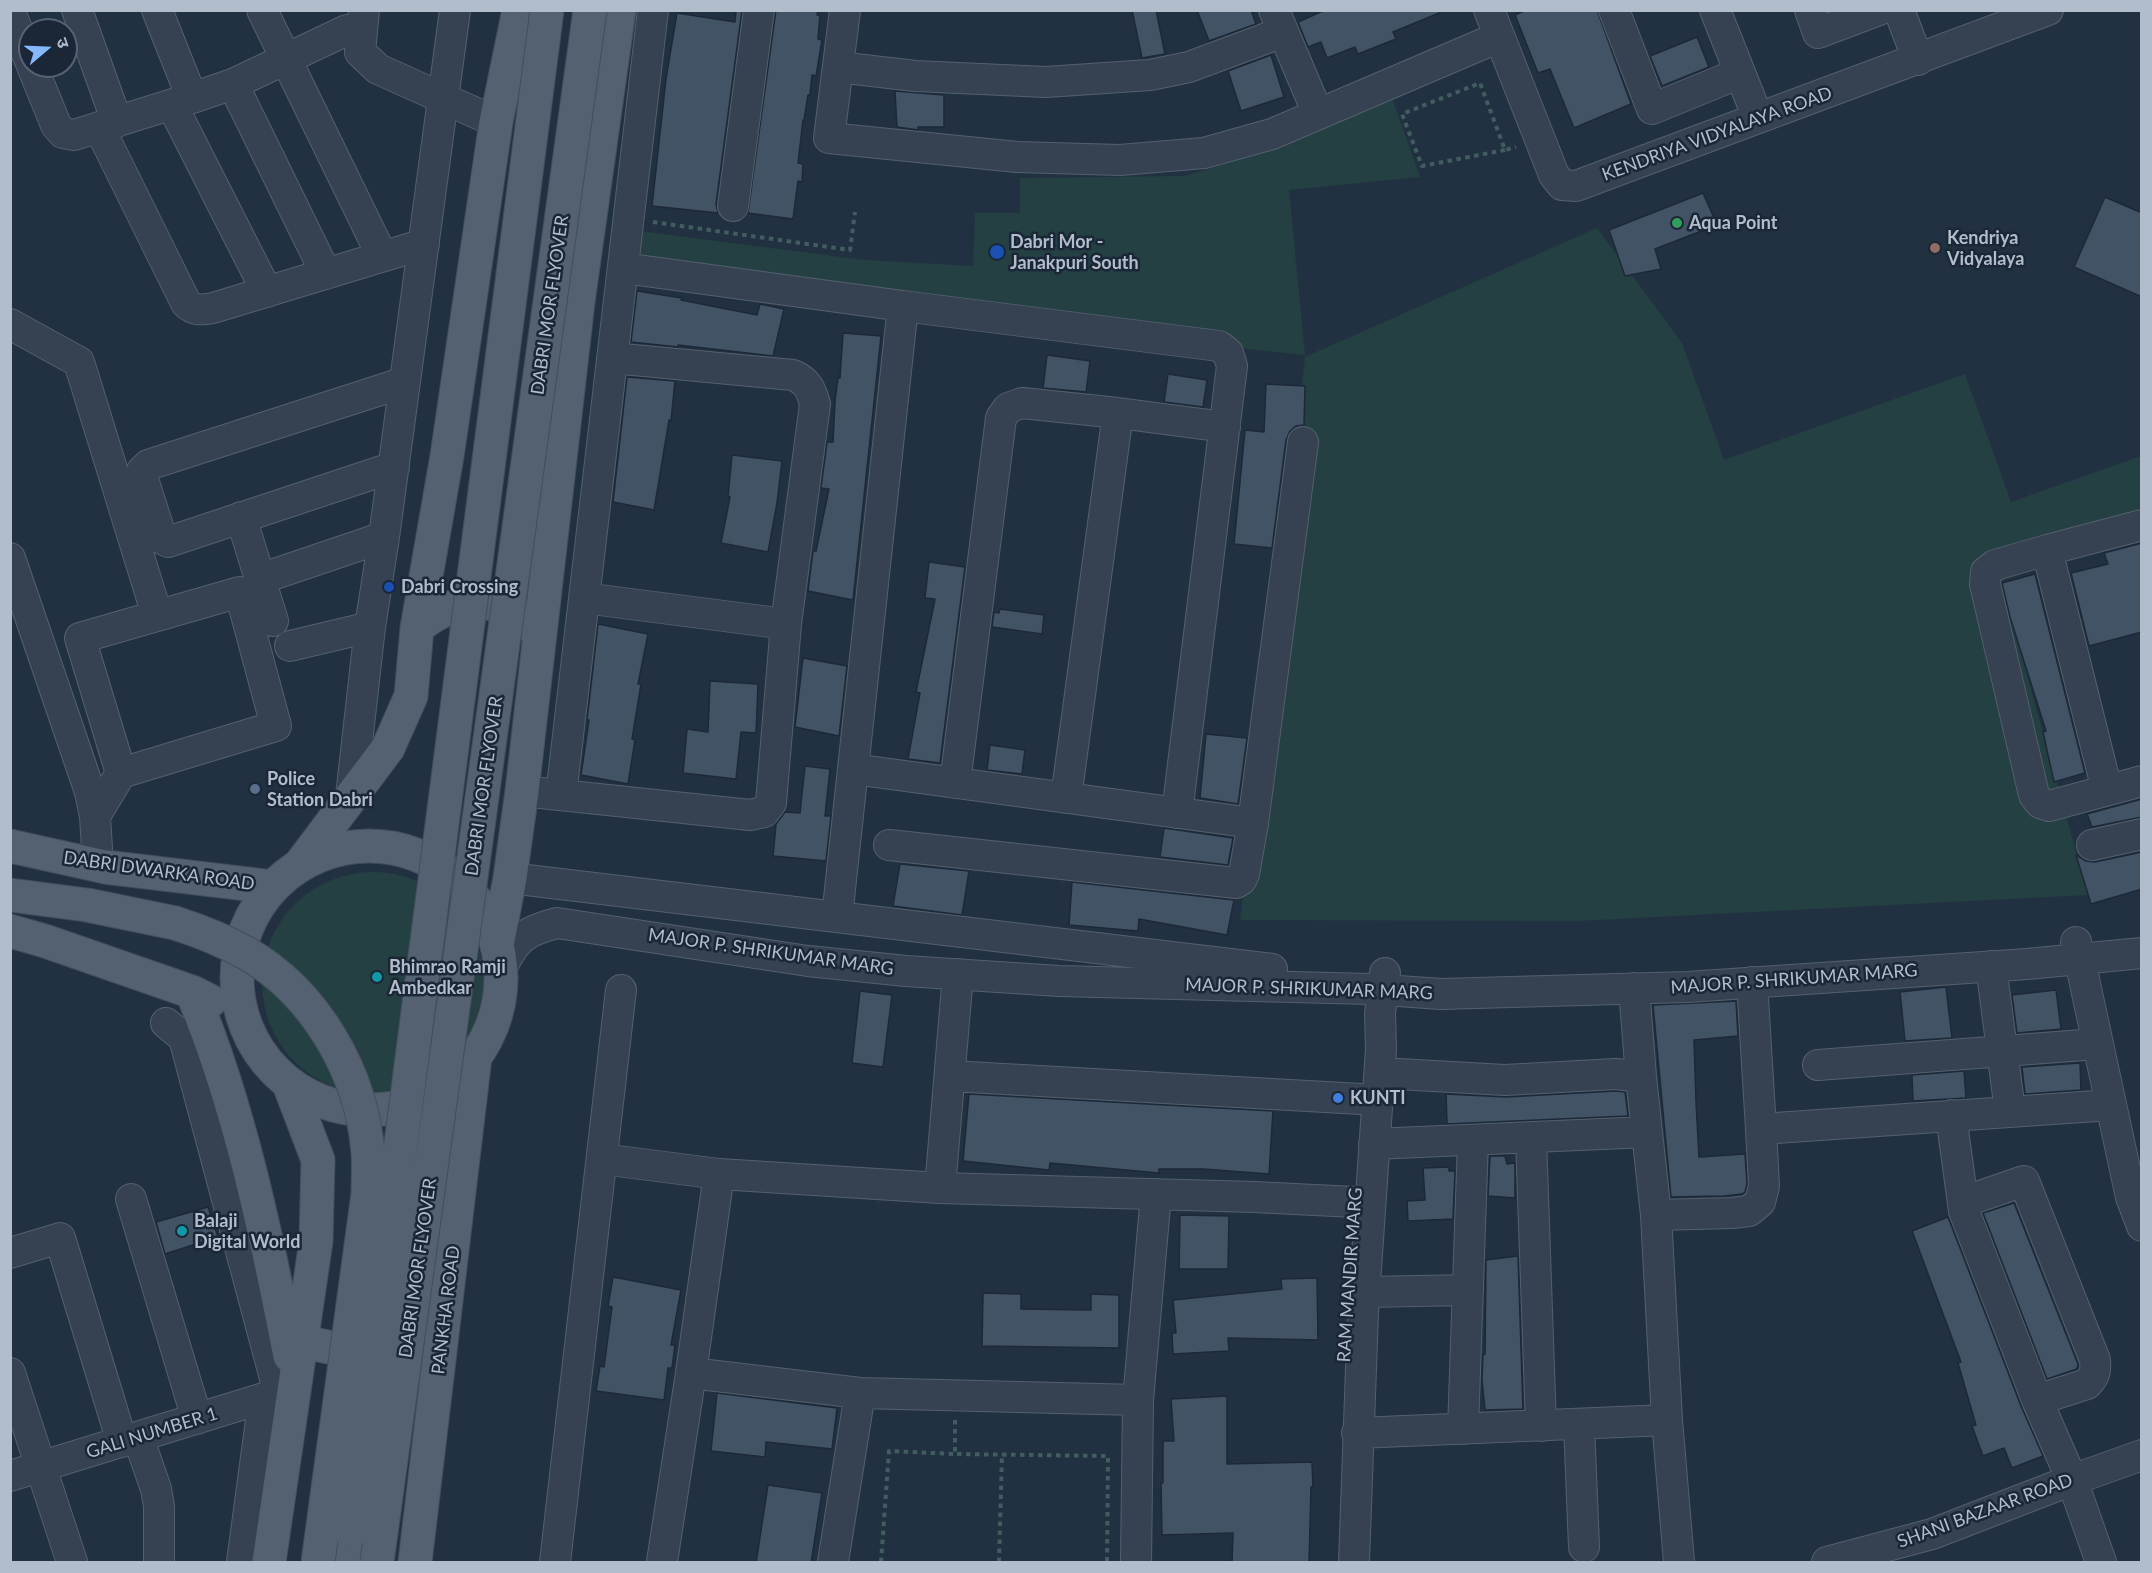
<!DOCTYPE html>
<meta charset="utf-8">
<style>
body{margin:0}
#map{position:relative;width:2152px;height:1573px;overflow:hidden;background:#223141;font-family:Lato,"Noto Sans Devanagari",sans-serif}
canvas{display:block}
.frame{position:absolute;inset:0;border:12px solid #b2bdcb;pointer-events:none}
.north{position:absolute;left:18px;top:18px;width:60px;height:60px;box-sizing:border-box;background:#1b2736;border:2px solid #576372;border-radius:50%;rotate:71deg;font-size:16px;font-weight:700;line-height:24px;text-align:center;color:#b2bdcb}
.north::after{content:'';display:block;margin:auto;width:21px;height:27px;background:#84b9ff;clip-path:polygon(50% 0,100% 100%,50% 72%,0 100%)}
</style>
<div id="map">
<canvas width="2152" height="1573"></canvas>
<div class="frame"></div>
<div class="north">उ</div>
</div>
<script>
const context = document.querySelector('canvas').getContext('2d');
context.lineJoin = 'round';
function fillPath(path, color) {
  context.fillStyle = color;
  context.fill(path, 'evenodd');
}
function strokePath(path, color, width, dash) {
  context.strokeStyle = color;
  context.lineWidth = width;
  context.lineCap = dash ? 'butt' : 'round';
  context.setLineDash(dash || []);
  context.stroke(path);
}
function write(font, color, halo, rows, align = 'center') {
  context.font = font + ' Lato,sans-serif';
  context.lineWidth = 5;
  context.setLineDash([]);
  context.textBaseline = 'middle';
  context.strokeStyle = halo;
  context.fillStyle = color;
  for (const [text, x, y, turn = 0] of rows) {
    context.save();
    context.translate(x, y);
    context.rotate((+turn || 0) * Math.PI / 180);
    context.textAlign = isNaN(turn) ? turn : align;
    if (halo) context.strokeText(text, 0, 0);
    context.fillText(text, 0, 0);
    context.restore();
  }
}
fillPath(new Path2D(`
 M1390,93L1420,177L1289,190L1305,355L1181,342L634,265L639,231L864,260L973,266L975,213H1020V178L1185,176L1266,152Z
 M1597,228L1682,343L1724,460L1965,374L2011,502L2141,456V533L2001,581L2088,895L1577,921L1240,920L1305,357Z
 M262 983a111 111 0 1 1 222 0a111 111 0 1 1-222 0Z`), '#244042');
const building = new Path2D(`
 M736,10H742L716,204L718,213L652,206L666,79L677,13L735,22Z
 M776,10H818L817,15H820L818,39L822,40L816,76L812,75L810,95H808L804,120H803L798,163L803,164L802,182L798,181L793,219L748,213Z
 M1132,10H1156L1165,54L1142,58Z
 M1197,10H1251L1256,24L1209,41Z
 M1325,10H1444V11L1393,32L1396,39L1358,54L1355,47L1327,58L1321,42L1308,47L1298,22Z
 M1526,10H1597L1631,104L1574,128L1550,69L1538,73L1515,15Z
 M1697,37L1709,67L1662,86L1650,56Z
 M1271,55L1284,97L1241,111L1228,71Z
 M895,91L944,95V127H918V130L897,127Z
 M1703,193L1717,225L1655,249L1661,269L1625,276L1609,230Z
 M2105,197L2142,213V297L2074,267Z
 M637,291L682,298L681,300L757,315L760,304L784,309L773,356L678,345V347L631,342Z
 M843,333L881,336L853,600L808,591L813,551H816L829,489L821,488L827,442H833L835,401L838,378H840Z
 M1047,355L1090,361L1086,392L1043,388Z
 M1168,374L1207,380L1203,407L1164,402Z
 M627,377L675,381L671,421L669,420L654,510L613,502Z
 M1266,384L1305,386L1304,425L1296,426L1290,431L1286,440L1272,548L1234,544L1245,430L1264,432Z
 M732,455L782,461L777,503L768,552L721,543L730,497H728Z
 M2142,543V632L2089,646L2071,573L2108,564L2104,553Z
 M929,562L965,567L940,763L908,759L920,693L916,692L935,599L925,598Z
 M2035,574L2085,773L2054,782L2043,732L2046,731L2010,617L2002,583Z
 M1000,609L1044,615L1042,634L992,627L994,612L999,613Z
 M598,624L648,634L638,684H641L632,739L635,740L628,784L581,775L589,720H587Z
 M803,658L847,666L839,736L795,727Z
 M710,681L758,684L756,733L741,732L736,779L683,773L687,729L708,732Z
 M1206,734L1247,738L1238,804L1200,798Z
 M990,745L1025,750L1022,774L987,770Z
 M805,766L830,769L825,816H831L826,861L773,856L776,824L785,812L800,813Z
 M2142,799V817L2092,827L2087,814Z
 M1164,828L1233,838L1228,865L1160,857Z
 M2142,852V889L2091,904L2076,855L2086,861L2095,862Z
 M900,864L969,871L962,915L893,906Z
 M1072,882L1234,900L1227,935L1139,919L1138,931L1069,925Z
 M1946,987L1952,1038L1905,1041L1900,992Z
 M2056,990L2061,1029L2017,1033L2012,995Z
 M860,991L892,995L883,1067L852,1063Z
 M1736,1001L1738,1036L1694,1040L1696,1102L1699,1157L1745,1154L1747,1184L1745,1192L1742,1194L1724,1196L1671,1197L1653,1005Z
 M2080,1063L2081,1090L2025,1094L2022,1067Z
 M1964,1071L1966,1098L1913,1101L1912,1075Z
 M1615,1091L1625,1092L1628,1116L1447,1124L1446,1094L1506,1097Z
 M969,1094L1273,1111L1269,1174L1203,1169H1159V1173L1050,1163L1049,1170L963,1161Z
 M1490,1156H1505L1507,1164L1515,1163V1198L1488,1196Z
 M1449,1167V1171H1455L1453,1219L1408,1221L1407,1201L1425,1200L1423,1168Z
 M2014,1203L2078,1364L2077,1369L2047,1379L1983,1213Z
 M208,1207L218,1237L165,1254L156,1222Z
 M1180,1215L1229,1216L1228,1269H1179Z
 M1948,1217L2021,1406L2043,1456L2012,1468L2004,1448L1983,1456L1972,1426L1976,1425L1958,1363L1961,1362L1912,1231Z
 M1518,1256L1523,1409L1485,1410L1482,1380L1483,1355L1485,1354L1486,1260Z
 M613,1277L681,1290L671,1345H675L672,1368H668L664,1400L596,1391L600,1366L604,1367L612,1307L608,1306Z
 M1317,1278L1318,1340L1228,1338L1229,1351L1173,1354L1172,1333H1176L1173,1300L1282,1289L1281,1279Z
 M983,1293L1021,1294V1309L1091,1310V1294L1119,1295V1348L982,1346Z
 M717,1393L837,1408L832,1449L766,1442L765,1457L711,1451Z
 M1227,1396V1464L1312,1462L1313,1487H1311L1309,1563H1232L1233,1533L1162,1535L1161,1483H1163V1441H1174L1171,1399Z
 M768,1485L822,1493L811,1563H756Z`);
fillPath(building, '#425366');
strokePath(building, '#1d2938', 1.5);
const minor = new Path2D(`
 M77,10L117,122
 M262,10L382,256
 M364,10L360,52L378,69L496,122
 M845,10L829,138L1017,157L1120,160L1204,153L1272,134L1499,37
 M1274,10L1318,114
 M1489,10L1554,175L1562,185L1576,186L2048,10
 M1614,10L1652,109L1740,73
 M1715,10L1758,118
 M1810,10L1818,33L1879,10
 M1899,10L1918,60
 M10,12L30,61
 M32,66L56,125L63,133L74,135L192,98L157,10
 M838,67L915,76L1046,82L1150,75L1189,67L1283,32
 M233,84L326,274
 M192,98L233,84L347,30
 M172,105L267,292
 M99,127L186,303C194,311 201,310 213,308L424,244
 M733,206L759,10
 M623,268L903,306
 M10,324L79,362L157,615
 M394,467L168,542L162,539L142,476V471L148,465L405,382
 M241,517L273,621
 M2047,550L1995,565L1986,572L1985,584L2034,795L2040,803L2049,806L2142,781
 M10,558L90,792L95,816L98,865
 M260,579L384,537
 M584,598L786,624
 M290,646L370,627
 M853,769L1253,823
 M955,783L1001,418L1008,408L1022,403L1118,413L1225,427
 M2107,790L2047,550L2142,525
 M522,791L750,815L764,812L771,803L786,624L815,404C811,389 807,381 793,375L612,358
 M561,795L653,10
 M351,796L370,627L384,537L455,10
 M1066,798L1118,413
 M95,816L121,773L276,726L240,592L80,638L121,773
 M889,845L1236,883L1241,880L1244,874L1253,823L1303,442
 M2092,845L2142,834
 M510,878L1272,969
 M837,917L903,306L1219,346L1228,353L1232,366L1177,813
 M2076,942L2131,1197L2142,1226
 M1991,966L2010,1111
 M500,970C516,939 522,932 557,923L808,961L906,971L1059,981L1370,989L1441,994L1688,987L2027,964L2142,953
 M1752,982L1761,1129L2111,1105
 M1634,988L1641,1077L1656,1215L1667,1420
 M166,1023L184,1038L279,1393
 M1818,1065L2097,1044
 M1380,1073L1505,1080L1616,1074L1641,1077
 M950,1076L1361,1099
 M1951,1115L1964,1211L2037,1400L2072,1480L2101,1562
 M1531,1138L1541,1426
 M1374,1144L1647,1132
 M602,1159L719,1174
 M940,1188L1254,1197L1355,1202
 M131,1199L197,1419
 M1963,1202L2024,1181L2095,1360C2096,1371 2095,1376 2087,1384L2037,1400
 M1656,1215L1732,1213L1749,1211L1760,1202L1764,1186L1761,1129
 M10,1253L60,1238L122,1442
 M1365,1292L1468,1290
 M10,1373L72,1562
 M691,1373L719,1174L940,1188L958,974
 M1138,1400L1156,1194
 M1579,1424L1584,1547
 M1463,1429L1473,1140
 M1357,1433L1667,1420L1679,1562
 M138,1437L156,1489L159,1506V1562
 M10,1476L293,1389
 M242,1562L264,1398
 M555,1562L621,990
 M662,1562L691,1373L860,1393L1138,1400L1136,1562
 M833,1562L860,1393
 M1354,1562L1363,1313L1381,1049L1380,1013L1385,973
 M1827,1562L1932,1534L2072,1480L2142,1455`);
const major = new Path2D(`
 M417,628C450,599 498,591 531,626
 M10,846L105,867L272,887
 M237 978a132 132 0 1 1 264 0a132 132 0 1 1-264 0Z
 M300,865L388,748L411,696L417,628L447,456L496,122L519,10
 M10,895L87,905L175,923
 M10,931L45,941L192,992L210,1001
 M497,945L510,878L522,791L578,302L619,10
 M192,992C240,1108 266,1233 290,1356
 M300,1341L375,1357
 M269,1562L316,1241L318,1160L289,1084
 M346,1562L351,1531
 M415,1562L475,1057`);
strokePath(minor, '#54606e', 32);
strokePath(major, '#424e5d', 35);
strokePath(new Path2D(`
 M1505,150L1422,166L1402,114L1480,83L1505,150L1516,147
 M653,222L850,250L855,212
 M955,1420V1454L1108,1456L1107,1562
 M881,1562L889,1451L955,1454
 M999,1562L1002,1454`), '#425d5f', 4, [4.5, 4.5]);
strokePath(minor, '#364251', 30);
strokePath(major, '#546171', 33);
const majorBridge = new Path2D(`
 M175,923C200,931 223,940 246,953C316,993 362,1074 368,1153C369,1167 368,1181 368,1194L318,1562
 M351,1531L547,10
 M377,1562L590,10`);
strokePath(majorBridge, '#424e5d', 35, []);
strokePath(majorBridge, '#546171', 33);
for (const [x, y, r, color] of [
 [1677,223,6,"#2e9e5b"],
 [1935,248,6,"#8d6e63"],
 [997,252,8,"#1a4fb4"],
 [389,587,6,"#1a4fb4"],
 [255,789,6,"#5c6f8a"],
 [377,977,6,"#0f9aa8"],
 [1338,1098,6,"#3f7fe0"],
 [182,1231,6,"#0f9aa8"]
]) {
  const dot = new Path2D();
  dot.arc(x, y, r, 0, 2 * Math.PI);
  context.fillStyle = color;
  context.fill(dot);
  strokePath(dot, '#1b2736', 2);
}
write('18px', '#b2bdcb', '#1b2736', [
 ["KENDRIYA VIDYALAYA ROAD",1717,134,-20],
 ["DABRI MOR FLYOVER",550,305,-82],
 ["DABRI MOR FLYOVER",484,786,-82],
 ["DABRI DWARKA ROAD",159,871,8],
 ["MAJOR P. SHRIKUMAR MARG",771,952,8],
 ["MAJOR P. SHRIKUMAR MARG",1794,979,-4],
 ["MAJOR P. SHRIKUMAR MARG",1309,989,2],
 ["DABRI MOR FLYOVER",418,1268,-82],
 ["RAM MANDIR MARG",1350,1275,-86],
 ["PANKHA ROAD",446,1310,-83],
 ["GALI NUMBER 1",152,1433,-17],
 ["SHANI BAZAAR ROAD",1985,1511,-20]
]);
write('bold 18px', '#b2bdcb', '#1b2736', [
 ["Aqua Point",1689,223],
 ["Kendriya",1947,238],
 ["Vidyalaya",1947,259],
 ["Dabri Mor -",1010,242],
 ["Janakpuri South",1010,263],
 ["Dabri Crossing",401,587],
 ["Police",267,779],
 ["Station Dabri",267,800],
 ["Bhimrao Ramji",389,967],
 ["Ambedkar",389,988],
 ["KUNTI",1350,1098],
 ["Balaji",194,1221],
 ["Digital World",194,1242]
], 'left');
</script>
